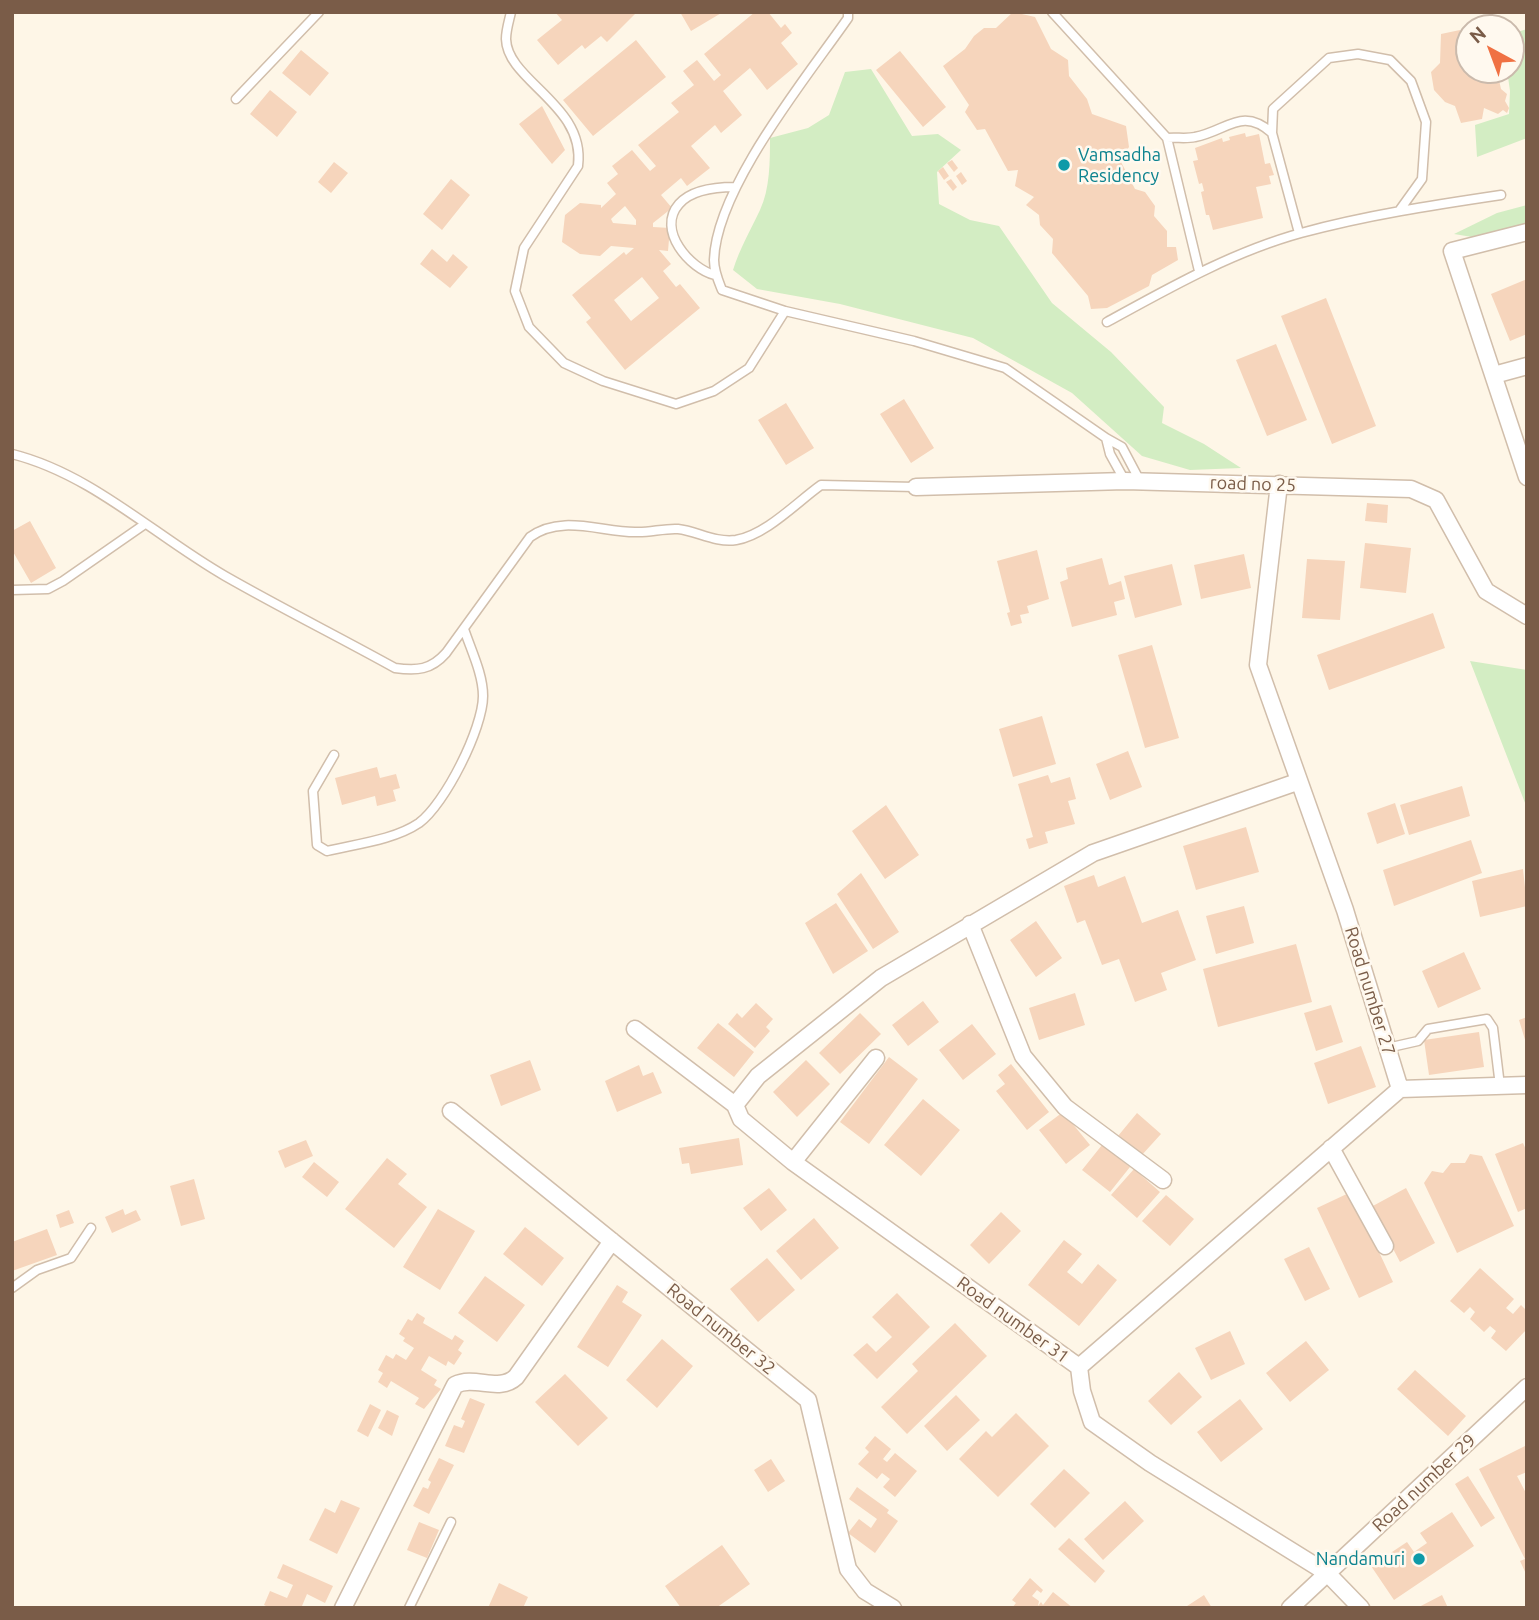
<!DOCTYPE html>
<style>
body{margin:0}
#map{position:relative;width:1539px;height:1620px;overflow:hidden;background:#fef6e7;font-family:Ubuntu,sans-serif}
canvas{display:block}
.frame{position:absolute;inset:0;border:14px solid #7a5c48;pointer-events:none}
.north{position:absolute;left:1455px;top:14px;width:70px;height:70px;box-sizing:border-box;background:#fff9ef;border:2px solid #cabaac;border-radius:50%;rotate:319deg;font-size:19px;font-weight:700;line-height:28px;text-align:center;color:#7a5c48}
.north::after{content:'';display:block;margin:auto;width:24px;height:32px;background:#f07143;clip-path:polygon(50% 0,100% 100%,50% 72%,0 100%)}
</style>
<div id="map">
<canvas width="1539" height="1620"></canvas>
<div class="frame"></div>
<div class="north">N</div>
</div>
<script>
const context = document.querySelector('canvas').getContext('2d');
context.lineJoin = 'round';
function fillPath(path, color) {
  context.fillStyle = color;
  context.fill(path, 'evenodd');
}
function strokePath(path, color, width, dash) {
  context.strokeStyle = color;
  context.lineWidth = width;
  context.lineCap = dash ? 'butt' : 'round';
  context.setLineDash(dash || []);
  context.stroke(path);
}
function write(font, color, halo, rows, align = 'center') {
  context.font = font + ' Ubuntu,sans-serif';
  context.lineWidth = 5;
  context.setLineDash([]);
  context.textBaseline = 'middle';
  context.strokeStyle = halo;
  context.fillStyle = color;
  for (const [text, x, y, turn = 0] of rows) {
    context.save();
    context.translate(x, y);
    context.rotate((+turn || 0) * Math.PI / 180);
    context.textAlign = isNaN(turn) ? turn : align;
    if (halo) context.strokeText(text, 0, 0);
    context.fillText(text, 0, 0);
    context.restore();
  }
}
fillPath(new Path2D(`
 M1527,29V138L1477,157L1475,125L1509,114L1510,91L1507,70H1511V34Z
 M871,69L912,136L938,134L961,150L937,172L939,204L970,220L999,226L1052,303L1111,352L1164,407L1162,423L1204,444L1241,468L1190,470L1142,456L1072,393L973,338L840,304L757,289L733,270C740,248 750,231 760,210C770,189 770,161 770,138L808,128L829,115L845,72Z
 M1527,205V231L1490,240L1454,234L1497,213Z
 M1470,661L1527,670V808Z`), '#d3edc3');
fillPath(new Path2D(`
 M555,12H637L607,42L601,36L585,49L582,45L558,65L537,40L562,20Z
 M680,12H723L691,31Z
 M755,12H768L781,28L785,24L792,33L781,43L798,64L767,90L750,68L723,91L742,115L721,133L715,125L691,146L710,168L687,186L681,178L661,195L672,208L653,223V227L670,228L668,251L659,250L671,264L663,271L676,287L680,284L700,308L625,370L586,322L591,318L572,295L624,252L626,255L634,248L611,246L600,256L580,254L562,242L565,215L580,203L601,205V208L616,194L607,183L618,174L612,166L632,150L650,171L656,166L638,145L679,112L671,103L694,85L683,71L697,60L714,81L721,75L704,54ZM625,206L636,220V225L613,223L611,219ZM642,277L659,298L631,321L614,300Z
 M1013,12L1035,17L1051,49L1068,60L1069,76L1087,99L1092,114L1126,126L1129,147L1120,160L1135,189L1145,192L1155,206L1154,216L1167,231V247H1176L1178,260L1152,275L1149,286L1107,308L1091,309L1088,296L1052,253L1053,239L1040,225L1039,215L1026,205L1034,197L1015,186L1018,170L1008,171L985,129L977,130L965,112L969,105L943,66L965,49L974,36L984,28H996Z
 M1460,30V39L1469,38V70H1504L1506,79L1499,80L1501,89L1507,94L1505,101L1509,108L1507,113L1503,110L1498,114L1484,108L1482,119L1461,123L1455,106L1445,102L1434,90L1431,72L1440,63L1441,34Z
 M636,40L666,77L593,136L563,100Z
 M301,50L329,73L310,96L282,73Z
 M900,51L946,107L923,127L876,70Z
 M270,90L297,112L277,137L250,114Z
 M542,106L565,150L552,164L519,124Z
 M1245,133L1246,137L1259,134L1265,164L1270,163L1274,175L1269,176L1271,184L1256,187L1263,218L1213,230L1209,215H1206L1201,192L1204,191L1202,183L1199,184L1193,161L1198,160L1195,148L1222,138L1223,142L1230,140L1229,137Z
 M952,160L958,168L954,172L947,163Z
 M334,162L348,173L331,193L318,182Z
 M943,167L949,176L944,180L938,171Z
 M961,172L967,181L962,185L956,176Z
 M451,179L470,195L442,230L423,214Z
 M951,179L957,187L953,191L946,182Z
 M432,249L447,262L453,254L468,267L450,288L420,264Z
 M1527,279V334L1510,341L1491,294Z
 M1326,298L1376,426L1332,444L1281,316Z
 M1276,344L1307,420L1267,436L1236,360Z
 M904,399L934,448L911,463L880,414Z
 M786,403L814,448L786,465L758,420Z
 M1367,503L1388,505L1387,523L1365,521Z
 M30,521L56,568L31,583L12,550V531Z
 M1365,543L1411,548L1406,593L1360,588Z
 M1037,550L1049,599L1027,606L1029,613L1020,615L1022,623L1011,626L1007,613L1010,612L997,561Z
 M1244,554L1251,588L1201,599L1194,565Z
 M1102,558L1109,585L1121,581L1125,599L1114,602L1117,615L1072,627L1060,582L1068,579L1066,568Z
 M1307,559L1345,561L1340,620L1302,618Z
 M1172,564L1182,605L1135,618L1124,576Z
 M1433,613L1445,648L1329,690L1317,655Z
 M1152,645L1179,738L1145,748L1118,655Z
 M1042,716L1056,764L1013,777L999,729Z
 M1128,751L1142,787L1110,800L1096,764Z
 M377,767L380,778L396,774L400,788L393,790L396,801L377,806L375,796L342,805L335,778Z
 M1048,775L1051,783L1070,777L1076,799L1068,801L1075,824L1045,832L1048,843L1029,849L1026,839L1033,837L1018,784Z
 M1462,786L1470,816L1409,835L1400,805Z
 M1395,803L1405,834L1377,844L1367,813Z
 M886,805L919,855L885,879L852,831Z
 M1246,827L1259,872L1196,890L1183,846Z
 M1471,840L1482,873L1394,906L1383,870Z
 M1523,869L1527,906L1480,917L1472,881Z
 M861,873L899,932L873,949L837,894Z
 M1094,875L1098,887L1125,876L1142,923L1178,910L1196,960L1161,973L1167,990L1135,1002L1119,959L1102,965L1085,920L1077,923L1064,886Z
 M836,903L868,951L833,974L805,923Z
 M1244,906L1254,943L1216,954L1206,916Z
 M1036,921L1062,958L1036,977L1010,940Z
 M1296,944L1312,1002L1218,1027L1203,969Z
 M1464,952L1481,989L1438,1008L1422,971Z
 M1075,993L1085,1025L1039,1040L1029,1008Z
 M923,1001L939,1022L908,1046L892,1025Z
 M756,1003L773,1019L766,1027L770,1031L755,1048L728,1024L737,1013L742,1018Z
 M1331,1005L1343,1042L1316,1051L1304,1013Z
 M860,1013L881,1034L840,1074L819,1053Z
 M1527,1017V1042L1526,1043L1519,1020Z
 M718,1023L754,1052L734,1077L697,1048Z
 M972,1024L996,1054L963,1080L939,1050Z
 M1479,1032L1484,1067L1429,1075L1424,1040Z
 M1361,1046L1376,1087L1328,1104L1314,1063Z
 M889,1057L918,1079L869,1144L840,1122Z
 M530,1060L541,1090L501,1106L490,1075Z
 M806,1060L830,1084L797,1117L773,1092Z
 M1011,1064L1049,1112L1027,1130L996,1091L1005,1084L998,1075Z
 M639,1065L643,1076L653,1072L662,1093L617,1112L605,1081Z
 M923,1099L960,1130L921,1176L884,1145Z
 M1063,1112L1090,1145L1066,1164L1039,1130Z
 M1137,1113L1161,1134L1141,1156L1118,1136Z
 M739,1138L743,1165L691,1174L689,1163L682,1164L679,1148Z
 M306,1140L313,1156L285,1168L278,1151Z
 M1523,1143L1527,1152V1208L1518,1212L1495,1154Z
 M1102,1145L1130,1167L1110,1192L1082,1170Z
 M1470,1154L1482,1156L1514,1226L1457,1253L1424,1183L1432,1171L1443,1173L1451,1163H1465Z
 M387,1158L407,1174L398,1184L427,1207L394,1248L345,1209Z
 M314,1162L339,1182L327,1197L302,1177Z
 M1134,1169L1160,1192L1137,1218L1111,1195Z
 M194,1179L205,1219L181,1226L170,1186Z
 M769,1188L787,1210L761,1231L743,1208Z
 M1406,1188L1435,1243L1400,1262L1371,1207Z
 M1351,1192L1393,1282L1359,1298L1317,1208Z
 M1166,1195L1194,1219L1170,1246L1142,1221Z
 M123,1209L125,1215L136,1210L141,1220L112,1233L105,1217Z
 M438,1209L475,1231L440,1290L403,1267Z
 M69,1210L74,1223L60,1228L56,1215Z
 M1001,1212L1021,1231L989,1264L970,1245Z
 M814,1218L839,1248L801,1280L776,1251Z
 M525,1227L564,1258L542,1286L503,1254Z
 M47,1229L57,1255L12,1271V1242Z
 M1064,1240L1082,1254L1067,1272L1082,1284L1098,1264L1117,1280L1079,1326L1028,1285Z
 M1309,1247L1330,1289L1305,1301L1284,1259Z
 M767,1258L795,1290L758,1322L730,1289Z
 M1480,1268L1514,1299L1506,1308L1513,1314L1521,1305L1527,1311V1329L1506,1351L1491,1338L1496,1331L1490,1326L1484,1332L1470,1319L1475,1312L1470,1307L1464,1313L1450,1301Z
 M485,1276L525,1305L497,1342L458,1313Z
 M617,1285L628,1292L622,1302L642,1315L608,1367L577,1347Z
 M897,1293L930,1327L877,1379L853,1355L867,1343L876,1352L892,1337L872,1317Z
 M417,1313L425,1318L423,1323L452,1340L455,1335L464,1341L458,1350L462,1353L454,1365L448,1361L446,1366L429,1356L421,1370L437,1380L434,1385L441,1389L424,1409L415,1404L419,1398L391,1381L387,1388L378,1382L383,1373L378,1370L386,1355L393,1359L396,1354L406,1360L414,1348L403,1341L405,1338L399,1334L408,1319L412,1321Z
 M955,1323L987,1356L907,1434L881,1407L918,1371L912,1364Z
 M1230,1331L1245,1364L1211,1380L1195,1348Z
 M662,1339L693,1366L657,1408L626,1380Z
 M1306,1341L1329,1370L1290,1402L1266,1373Z
 M1415,1370L1466,1416L1448,1436L1397,1389Z
 M1179,1372L1202,1397L1171,1425L1148,1401Z
 M565,1374L608,1418L578,1446L535,1402Z
 M956,1395L980,1420L947,1451L924,1426Z
 M470,1398L485,1404L464,1453L445,1446L454,1425L462,1428L465,1421L461,1419Z
 M1240,1399L1263,1429L1221,1462L1197,1432Z
 M370,1404L381,1410L368,1437L357,1431Z
 M387,1410L399,1416L392,1436L378,1428Z
 M1016,1413L1049,1446L998,1497L959,1459L986,1431L992,1437Z
 M875,1436L891,1449L883,1459L887,1462L895,1453L917,1471L895,1497L883,1487L890,1479L882,1473L877,1479L858,1464L869,1452L865,1448Z
 M1527,1445V1472L1517,1476L1527,1495V1576L1520,1561L1525,1559L1479,1469Z
 M439,1458L454,1465L429,1514L413,1506L423,1487L428,1489L431,1482L428,1480Z
 M771,1459L785,1481L768,1492L754,1470Z
 M1064,1469L1090,1493L1055,1528L1030,1504Z
 M1468,1476L1495,1518L1481,1527L1455,1484Z
 M857,1487L889,1510L887,1513L898,1521L875,1553L848,1533L859,1519L871,1528L877,1519L849,1499Z
 M341,1500L360,1508L337,1554L309,1540L325,1508L335,1513Z
 M1125,1501L1144,1521L1103,1560L1084,1539Z
 M1452,1512L1474,1546L1394,1600L1371,1566L1407,1542L1414,1552L1427,1543L1420,1533Z
 M419,1522L439,1530L427,1558L407,1550Z
 M1069,1538L1105,1571L1095,1583L1058,1549Z
 M722,1545L750,1584L716,1608H681L665,1586Z
 M283,1564L333,1586L325,1603L307,1594L302,1606L306,1608H270L264,1605L270,1591L287,1598L293,1585L277,1578Z
 M1030,1578L1043,1590L1041,1593L1037,1590L1032,1596L1039,1601L1038,1606L1041,1602L1043,1605L1053,1592L1073,1608H1012L1016,1603L1012,1600Z
 M499,1583L528,1597L523,1608H488Z
 M1204,1595L1212,1608H1184Z
 M1442,1595L1448,1608H1417Z`), '#f6d5bc');
const lane = new Path2D(`
 M511,12C509,21 506,30 506,39C507,81 586,105 578,166L524,248L515,291L529,327L564,363L603,381L676,404L714,391L749,368L785,311
 M848,12V18C807,77 716,188 714,260C714,271 718,280 722,290L785,311L914,341L1005,368L1106,438
 M1052,12L1167,138L1199,271
 M236,99L319,12
 M1272,133L1273,109L1329,58L1358,54L1390,60L1411,81L1426,122L1422,179L1399,211
 M1167,138C1176,137 1186,139 1195,137C1227,131 1242,106 1272,133L1299,233
 M715,275C690,269 656,230 679,204C692,189 717,187 735,187
 M1107,322C1169,288 1232,252 1301,233C1367,215 1434,205 1501,195
 M12,454C92,474 155,536 225,576C281,608 339,637 395,668C417,671 431,670 446,653L530,537C561,514 601,532 635,532C649,533 664,528 678,529C697,531 715,543 736,540C766,535 797,502 821,485L916,487
 M1125,481L1110,454L1106,438L1122,447L1140,481
 M12,590L48,589L63,581L145,524
 M334,755L313,791L317,845L327,851C356,844 394,840 419,823C445,804 483,728 483,696C483,674 471,650 464,629
 M1387,1048L1418,1041L1428,1029L1487,1019L1493,1028L1500,1086
 M12,1288L37,1270L71,1258L91,1228
 M409,1608L451,1522`);
const street = new Path2D(`
 M1527,232L1452,251L1527,477
 M1494,375L1527,366
 M916,487L1125,481L1411,489L1436,500L1486,591L1527,616
 M1297,782L1093,853L881,978L758,1076L735,1105L741,1119L793,1162L1079,1367L1082,1391L1092,1422L1150,1463L1327,1573L1361,1608
 M970,924L1023,1056L1065,1107L1163,1180
 M635,1029L735,1105
 M1400,1089L1527,1085
 M451,1111L808,1400L848,1569L865,1591L893,1608
 M1331,1148L1385,1246
 M793,1162L876,1058
 M1079,1367L1400,1089L1345,910L1258,665L1279,484
 M343,1608L455,1385C475,1375 499,1393 516,1377L612,1241
 M1290,1608L1527,1387`);
strokePath(lane, '#d1beab', 11);
strokePath(street, '#d1beab', 19);
strokePath(lane, '#fff', 8);
strokePath(street, '#fff', 16);
for (const [x, y, r, color] of [
 [1064,165,7,"#0f9aa8"],
 [1419,1559,7,"#0f9aa8"]
]) {
  const dot = new Path2D();
  dot.arc(x, y, r, 0, 2 * Math.PI);
  context.fillStyle = color;
  context.fill(dot);
  strokePath(dot, '#fff9ef', 2.5);
}
write('18px', '#0d838f', '#fff9ef', [
 ["Vamsadha",1078,155],
 ["Residency",1078,176],
 ["Nandamuri",1405,1559,"right"]
], 'left');
write('18px', '#7a5c48', '#fff9ef', [
 ["road no 25",1253,484,2],
 ["Road number 27",1370,991,73],
 ["Road number 31",1013,1320,36],
 ["Road number 32",721,1329,39],
 ["Road number 29",1424,1483,-43]
]);
</script>
